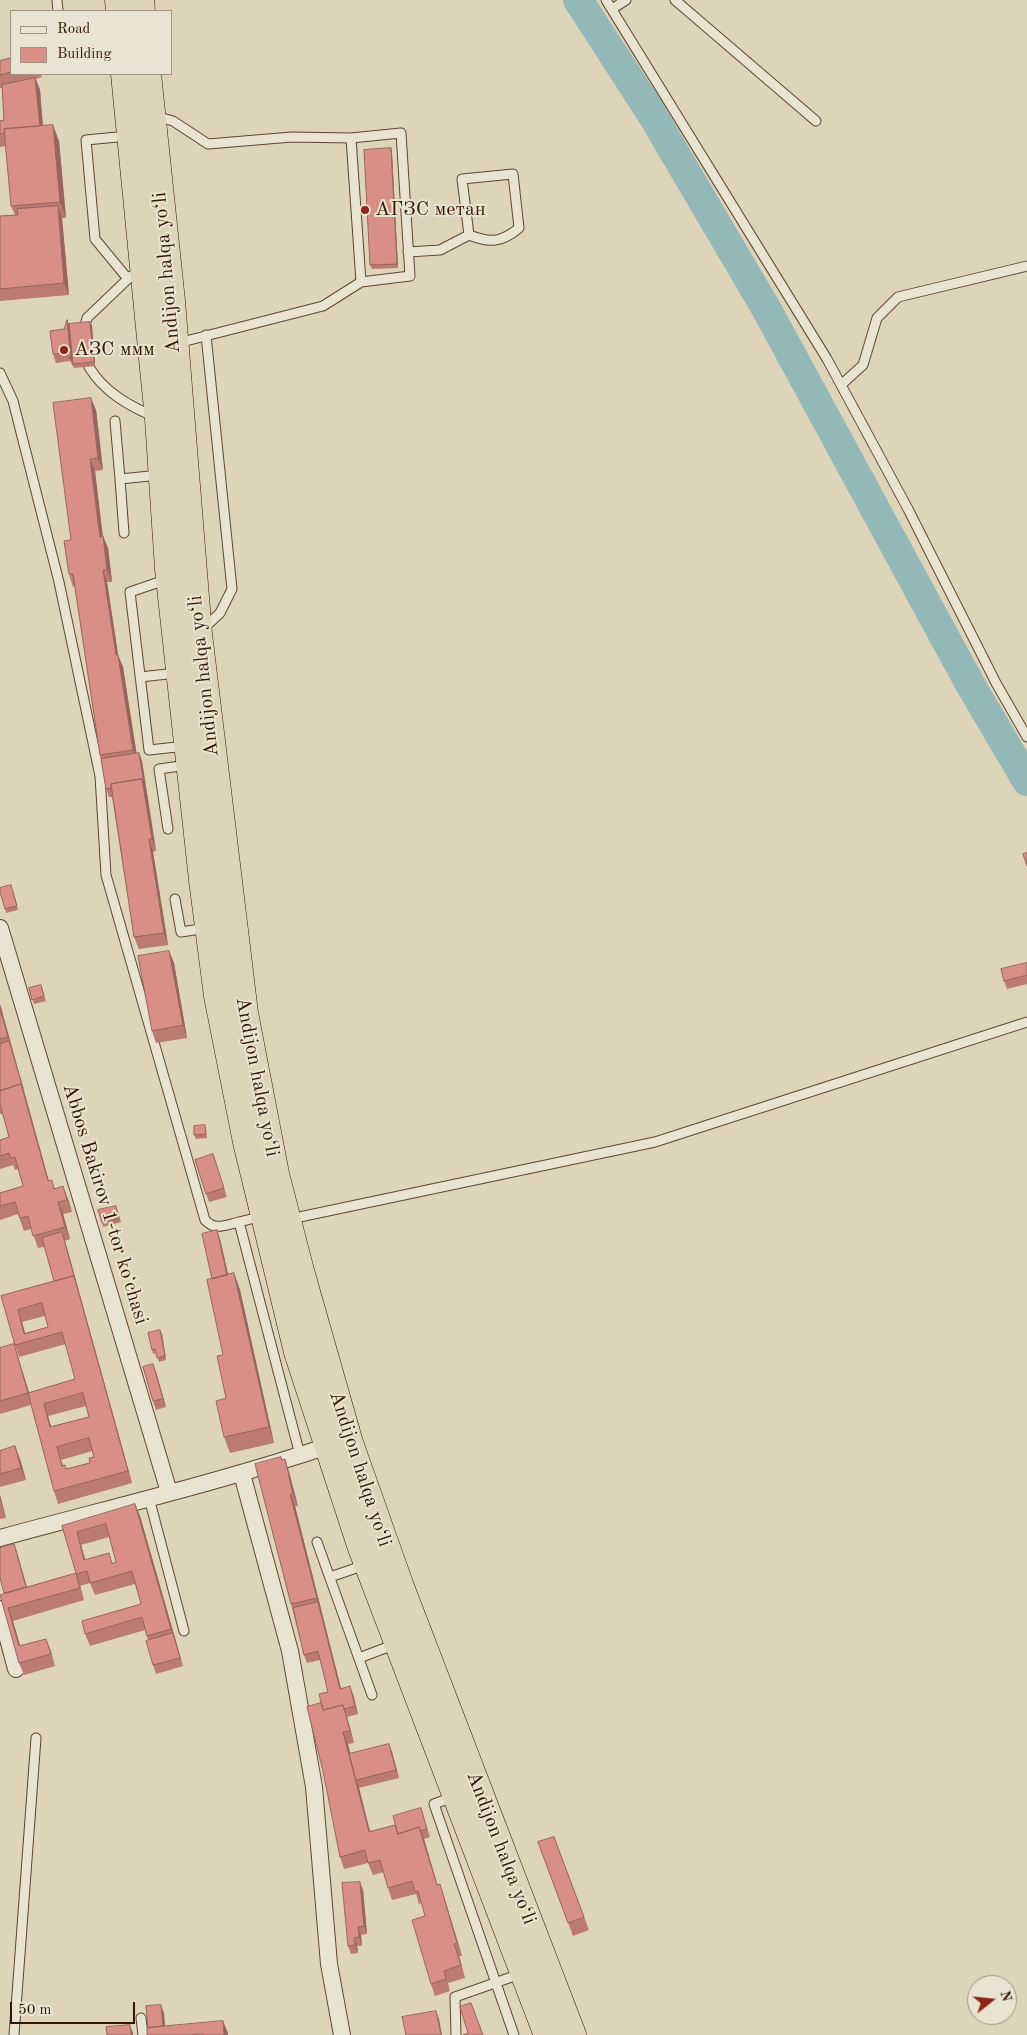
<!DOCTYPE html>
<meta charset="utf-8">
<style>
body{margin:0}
#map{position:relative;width:1027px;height:2035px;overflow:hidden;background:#ddd4b9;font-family:"Old Standard TT",serif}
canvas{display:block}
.legend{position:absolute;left:10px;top:10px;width:162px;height:65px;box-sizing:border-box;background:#e9e3d2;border:1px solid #a1917f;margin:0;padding:6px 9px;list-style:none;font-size:15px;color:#341602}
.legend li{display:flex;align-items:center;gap:10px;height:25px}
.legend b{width:25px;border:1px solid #a1917f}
.north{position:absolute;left:967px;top:1975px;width:50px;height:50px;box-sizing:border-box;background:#e9e3d2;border:1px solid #a1917f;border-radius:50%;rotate:74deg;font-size:14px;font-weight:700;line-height:20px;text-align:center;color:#341602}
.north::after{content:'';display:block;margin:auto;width:18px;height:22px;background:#8f2418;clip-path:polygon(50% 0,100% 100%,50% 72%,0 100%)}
.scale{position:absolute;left:10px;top:2002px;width:125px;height:22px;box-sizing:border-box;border:2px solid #341602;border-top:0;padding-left:6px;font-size:15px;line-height:18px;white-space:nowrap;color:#341602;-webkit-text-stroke:4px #e9e3d2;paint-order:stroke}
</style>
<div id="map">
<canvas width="1027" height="2035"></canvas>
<ul class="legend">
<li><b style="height:6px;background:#e9e3d2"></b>Road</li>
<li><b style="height:14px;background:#d98f85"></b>Building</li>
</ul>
<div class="north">N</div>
<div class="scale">50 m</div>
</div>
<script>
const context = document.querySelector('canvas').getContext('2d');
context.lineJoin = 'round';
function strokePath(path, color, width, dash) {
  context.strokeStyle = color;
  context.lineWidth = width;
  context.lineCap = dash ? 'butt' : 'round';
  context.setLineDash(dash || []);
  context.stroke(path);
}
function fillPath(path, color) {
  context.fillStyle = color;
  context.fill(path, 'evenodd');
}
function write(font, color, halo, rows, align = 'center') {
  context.font = font + ' "Old Standard TT",serif';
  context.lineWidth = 4;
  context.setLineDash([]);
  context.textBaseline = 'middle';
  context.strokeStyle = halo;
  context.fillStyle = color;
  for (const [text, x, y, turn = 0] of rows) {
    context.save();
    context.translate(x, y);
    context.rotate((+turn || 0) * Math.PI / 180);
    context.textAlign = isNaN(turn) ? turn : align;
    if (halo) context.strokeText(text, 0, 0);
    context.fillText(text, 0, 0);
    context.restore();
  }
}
strokePath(new Path2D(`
 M578,0L650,111L767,310L970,684L1027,781`), '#94b7b7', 30);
const service = new Path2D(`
 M57,0L58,11
 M606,0L827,359L908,509L996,683L1027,737
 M675,0L816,121
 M612,9L626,0
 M155,116L173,121L208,144L292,137L351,138L361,282L323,306L178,343
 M128,136L86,140L95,239L128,279
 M351,138L401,133L410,276L361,282
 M513,174L519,228C501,243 490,243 469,235L462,179Z
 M408,252L440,250L469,235
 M85,326L87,318L131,276
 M89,367C104,392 129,406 155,417
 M0,373L13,401L59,582L100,776L106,875L205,1220C215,1231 226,1225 239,1222L300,1455
 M841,385L863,365L877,318L898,297L1027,266
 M115,421L120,479
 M124,533L120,479L160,475
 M168,579L130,592L149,750L186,746
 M202,630L220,613L232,589L206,335
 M140,677L177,673
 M168,829L159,769L188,765
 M175,899L181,932L207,928
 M290,1219L655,1142L1027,1022
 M239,1222L263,1216
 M149,1498L184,1631
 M317,1542L372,1695
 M330,1577L365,1565
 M359,1658L396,1644
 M453,1797L434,1804L514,2035
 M141,2018L143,2035
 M14,2035L36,1738
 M456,2035L455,1997L523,1973`);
const minor = new Path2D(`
 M0,928L169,1492
 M242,1474L290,1651L314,1787L329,1964L342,2035
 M0,1538C110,1508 220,1482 328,1446
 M0,1609L16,1669`);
const trunk = new Path2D(`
 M119,0L120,11
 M140,0L141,11
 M125,74L159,419L169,569L203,880L218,996L247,1142L298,1352L361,1545L548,2035
 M147,74L171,301L198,634L244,1013L275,1174L300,1271L349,1443L400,1587L572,2035`);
strokePath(service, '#5e4630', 11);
strokePath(minor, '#5e4630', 18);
strokePath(trunk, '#341602', 29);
strokePath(service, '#e9e3d2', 9);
strokePath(minor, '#e9e3d2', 16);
strokePath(trunk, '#ddd4b9', 28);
fillPath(new Path2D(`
 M11,58V74H41L42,77L36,79L40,90L43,126L59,141L66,218H62L69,295L0,301V216L15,215L11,206L6,146L0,147V121L4,120L2,88H0V61Z
 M391,148L392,153L398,268L372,269L370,265Z
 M67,320L69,324L90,322L92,326L95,366L74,368L70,361L56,363L53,354L64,329Z
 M96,410L103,470L95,471L103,536L108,548L112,582H107L118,655L123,667L136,753H139L142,761L156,851L153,852L168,945L139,949L134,937L112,797H109L106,789L101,759L100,755L75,586L73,587L69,574L71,540Z
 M13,890L18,910L6,913L5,909Z
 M169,951L174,963L187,1038L156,1043L152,1031Z
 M1027,963V984L1007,989L1004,981Z
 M41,985L46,1001L34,1004L29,988Z
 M0,1004L49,1181L55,1189L68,1199L72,1212L63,1214L70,1239L65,1241L132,1483L58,1504L54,1491L31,1405L0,1414V1348L18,1357L29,1393L75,1379L66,1344L19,1357L15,1345L1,1296L54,1281L44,1247L38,1248L31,1229L24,1231L18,1214L0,1220V1193L23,1186L18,1169L15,1170L13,1165L0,1169V1140L9,1137L3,1114H0ZM45,1316L48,1327L25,1333L22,1322ZM86,1406L89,1417L51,1427L48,1416ZM92,1451L94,1457L90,1463L67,1469L63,1465L61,1460Z
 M206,1129L207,1138L196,1139L194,1135Z
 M213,1154L227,1197L209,1202L195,1160Z
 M116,1206L121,1222L103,1227L102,1223Z
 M220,1239L228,1275L234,1273L240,1290L274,1443L230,1453L224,1437L226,1398L223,1355L212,1279Z
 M162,1334L166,1360L159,1362L156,1353L153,1354L152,1350Z
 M156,1372L166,1407L156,1410L153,1401Z
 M15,1446L20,1459L26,1480L0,1487V1451Z
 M285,1459L289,1472L298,1506H295L341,1688L353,1694L358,1714L347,1717L354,1743L348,1744L350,1754L392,1752L399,1778L359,1788L370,1831L395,1825L421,1808L430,1837L424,1839L437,1885L444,1897L462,1956H459L465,1978L448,1983L450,1991L435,1996L431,1984L425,1916L422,1903L419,1904L416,1894L392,1900L388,1888L384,1872L373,1875L368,1863L344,1869L340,1857L321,1703L328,1692L320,1660L307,1663L304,1655L291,1604L282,1460Z
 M0,1495L6,1518L0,1519Z
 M140,1516L183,1666L156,1674L153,1665L148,1640L145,1630L90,1646L85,1634L141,1604L135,1584L95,1595L90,1583L80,1586L84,1600L13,1621L20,1646L46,1639L55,1666L24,1675L19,1663L4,1593L14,1544L27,1587L76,1573L62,1526ZM109,1537L116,1562L112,1563L85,1560L81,1545Z
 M554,1837L589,1930L573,1936L538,1842Z
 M363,1890L367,1934L361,1935L362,1946H357L358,1953L351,1954L348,1946Z`), '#bb7b72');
fillPath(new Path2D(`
 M35,78L40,90L44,143L40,130Z
 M53,125L59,141L66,218L60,202Z
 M391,148L392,153L398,268L397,264Z
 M58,206L62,218L69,295L64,283Z
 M67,320L70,328L73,364L71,360Z
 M90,322L92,326L95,366L94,362Z
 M91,398L96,410L103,470L98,458Z
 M90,459L95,471L104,549L100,537Z
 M103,536L108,548L112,582L107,570Z
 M103,570L107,582L120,667L116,655Z
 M118,655L123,667L138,762L133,750Z
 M139,753L142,761L156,851L152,839L142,779Z
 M149,839L153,852L168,945L164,933Z
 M169,951L174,963L187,1038L183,1025Z
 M0,1004L52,1193L48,1181L0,1008Z
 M63,1186L68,1199L72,1212L67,1200Z
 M58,1202L63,1214L70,1239L65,1227Z
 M217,1230L220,1239L232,1291L229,1283Z
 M62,1232L65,1241L132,1483L128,1471Z
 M234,1273L240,1290L274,1443L269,1427Z
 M18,1310L22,1322L27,1341L24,1334Z
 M160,1330L162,1334L166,1360L165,1356Z
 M14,1344L18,1357L33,1405L28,1393Z
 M153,1364L156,1372L166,1407L163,1399Z
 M44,1404L48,1416L55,1440L50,1427Z
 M15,1446L20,1459L26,1480L21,1468Z
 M285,1459L289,1472L298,1506L293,1494Z
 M290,1494L295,1506L343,1697L340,1689Z
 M0,1495L6,1518L2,1506L0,1499Z
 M135,1504L140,1516L183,1666L171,1629Z
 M77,1532L81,1545L89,1572L84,1560Z
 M14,1544L17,1552L30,1599L27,1591Z
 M76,1574L80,1586L84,1600L80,1588Z
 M8,1608L13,1621L24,1659L19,1646Z
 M46,1639L51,1651L55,1666Z
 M350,1686L353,1694L358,1714L355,1706Z
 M343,1705L347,1717L354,1743L350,1731Z
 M343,1732L348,1744L357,1780H356L359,1788L373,1844L369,1832Z
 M389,1744L392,1752L399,1778L396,1770Z
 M419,1827L424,1839L441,1897L437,1885Z
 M360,1882L363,1890L367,1934L364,1926Z
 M440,1884L444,1897L462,1956L457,1943Z
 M358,1927L361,1935L362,1946L359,1937Z
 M354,1938L357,1946L358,1953L355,1945Z
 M454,1944L459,1956L465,1978L461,1965Z
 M161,2005L164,2013L166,2035L163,2030Z
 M436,2011L439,2019L442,2035H441Z
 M223,2021L228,2033V2035H224Z
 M130,2025L133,2033V2035H131Z`), '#98645d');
const building = new Path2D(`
 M11,58V72L0,75V61Z
 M35,78L40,126L4,129L5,133L0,134V121L4,120L2,85Z
 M53,125L60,202L11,206L4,129Z
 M391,148L397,264L370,265L364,150Z
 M58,206L64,283L0,289V216L18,215L17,209Z
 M67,320L71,360L67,353L53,354L50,331L64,329Z
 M90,322L94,362L73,364L69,324Z
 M91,398L98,458L90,459L100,537L103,536L107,570H103L116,655H118L133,750L100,755L73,574H69L64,541L71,540L53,403Z
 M139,753L144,783L142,779L111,784V788L106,789L101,759Z
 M142,779L152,839H149L164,933L134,937L111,784Z
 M1027,853V866L1023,854Z
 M11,885L17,906L5,909L0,892V888Z
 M169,951L183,1025L152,1031L138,956Z
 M1027,963V975L1004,981L1001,969Z
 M41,985L44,996L32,1000L29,988Z
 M0,1008L8,1037L0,1039Z
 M9,1041L23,1088L21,1084L0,1091V1044Z
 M21,1084L48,1181L52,1180L54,1189L63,1186L67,1200L58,1202L65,1227L33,1236L28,1216L20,1218L15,1202L0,1206V1193L23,1186L15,1157L11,1158L9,1153L0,1156V1140L9,1137L0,1104V1091Z
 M205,1125L206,1134L194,1135V1126Z
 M213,1154L224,1188L206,1194L195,1160Z
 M116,1206L119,1218L102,1223L98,1210Z
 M217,1230L227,1275L212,1279L202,1234Z
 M62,1232L75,1280L74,1276L54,1281L42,1238Z
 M234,1273L269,1427L224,1437L216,1401L226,1398L217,1356L223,1355L207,1280Z
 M74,1276L128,1471L54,1491L28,1393L75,1379L62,1332L15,1345L1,1296ZM42,1303L48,1327L24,1334L18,1310ZM83,1393L89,1417L50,1427L44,1404ZM89,1438L94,1457L89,1458L90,1463L66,1469L65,1465L62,1466L57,1447Z
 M160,1330L165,1356L157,1358L155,1349L152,1350L148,1333Z
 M14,1344L28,1393L0,1401V1348Z
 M153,1364L163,1399L153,1401L143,1367Z
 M15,1446L21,1468L0,1474V1451Z
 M281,1457L282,1460L285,1459L293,1494H290L317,1598L291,1604L255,1464Z
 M135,1504L171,1629L147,1636L142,1617L85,1634L82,1621L141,1604L132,1571L90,1583L87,1571L76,1574L80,1588L8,1608L19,1646L46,1639L51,1654L19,1663L0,1595L76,1573L62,1526ZM106,1524L116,1562L112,1564L109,1553L84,1560L77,1532Z
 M14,1544L26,1587L4,1593L0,1578V1548Z
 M318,1602L340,1689L350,1686L355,1706L344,1709L343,1705L323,1710L319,1694L328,1692L318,1651L304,1655L293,1608Z
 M173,1633L180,1658L153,1665L146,1641Z
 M321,1703L323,1710L343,1705L350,1731L343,1732L369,1832L395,1825L398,1834L419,1827L437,1885L440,1884L457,1943L454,1944L461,1965L444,1971L446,1979L431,1984L412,1920L425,1916L418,1891L415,1892L412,1881L388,1888L380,1860L368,1863L365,1850L340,1857L323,1771L307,1707Z
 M389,1744L396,1770L356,1780L349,1754Z
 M421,1808L427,1829L421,1831L419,1827L398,1834L393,1816Z
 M554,1837L584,1917L568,1923L538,1842Z
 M360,1882L364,1926L358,1927L359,1937L354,1938L355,1945L348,1946L342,1883Z
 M471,2003L483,2035H463L468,2033L460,2007Z
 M161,2005L163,2026L148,2028L146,2006Z
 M436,2011L441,2035H406L402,2017Z
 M223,2021L224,2035H202V2034L187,2035H147V2028Z
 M130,2025L131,2035H107L106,2027Z`);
fillPath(building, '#d98f85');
strokePath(building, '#98645d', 1);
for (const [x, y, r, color] of [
 [365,210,5,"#8f2418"],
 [64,350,5,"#8f2418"]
]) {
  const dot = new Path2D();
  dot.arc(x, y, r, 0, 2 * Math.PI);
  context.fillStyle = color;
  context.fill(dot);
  strokePath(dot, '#e9e3d2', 2);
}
write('20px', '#341602', '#e9e3d2', [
 ["АГЗС метан",375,210],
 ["АЗС ммм",74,350]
], 'left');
write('20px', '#341602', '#e9e3d2', [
 ["Andijon halqa yo‘li",167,273,-95],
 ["Andijon halqa yo‘li",204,676,-96],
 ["Andijon halqa yo‘li",257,1077,79],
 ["Abbos Bakirov 1-tor koʻchasi",105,1204,73],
 ["Andijon halqa yo‘li",360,1469,72],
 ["Andijon halqa yo‘li",501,1848,69]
]);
</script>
